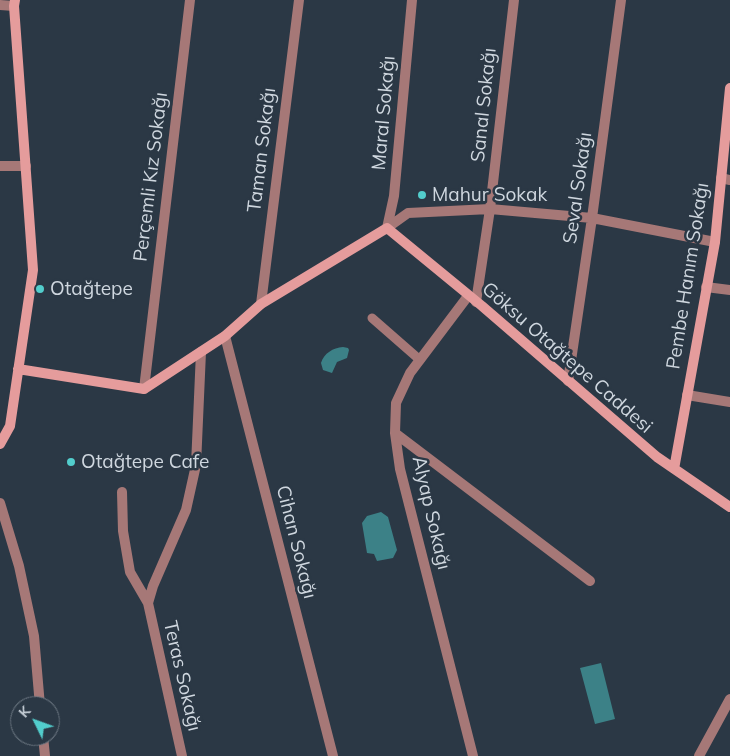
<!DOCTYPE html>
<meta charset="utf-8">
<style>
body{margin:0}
#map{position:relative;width:730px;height:756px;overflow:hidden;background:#2b3845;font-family:Mulish,sans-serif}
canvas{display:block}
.north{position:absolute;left:10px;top:696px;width:50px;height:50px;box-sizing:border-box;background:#2b3845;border:1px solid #6d7883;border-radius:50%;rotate:312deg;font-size:14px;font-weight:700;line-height:20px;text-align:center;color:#cfd7df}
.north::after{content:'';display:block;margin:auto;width:18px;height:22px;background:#52cdcc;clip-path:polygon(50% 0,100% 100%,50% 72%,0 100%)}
</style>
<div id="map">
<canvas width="730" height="756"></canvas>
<div class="north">K</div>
</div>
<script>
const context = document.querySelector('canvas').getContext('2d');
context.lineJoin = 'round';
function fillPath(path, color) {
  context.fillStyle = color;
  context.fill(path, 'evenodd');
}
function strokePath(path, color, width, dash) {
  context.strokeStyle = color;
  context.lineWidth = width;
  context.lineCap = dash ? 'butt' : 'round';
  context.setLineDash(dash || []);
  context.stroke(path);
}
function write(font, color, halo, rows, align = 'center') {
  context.font = font + ' Mulish,sans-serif';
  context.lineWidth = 5;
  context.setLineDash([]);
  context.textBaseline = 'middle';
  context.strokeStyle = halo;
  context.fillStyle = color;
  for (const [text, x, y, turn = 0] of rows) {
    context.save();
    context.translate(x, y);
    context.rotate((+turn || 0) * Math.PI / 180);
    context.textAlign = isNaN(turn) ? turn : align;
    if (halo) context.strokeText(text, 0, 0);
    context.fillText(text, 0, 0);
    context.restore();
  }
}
fillPath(new Path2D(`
 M343,347L348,348L349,350L347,358L337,362L332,373L323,370L321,363C324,353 333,348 343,347Z
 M381,512L388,517L397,550L393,558L377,561L374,554L367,553L362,523L367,516Z
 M601,663L615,719L595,724L580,668Z`), '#3c8187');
strokePath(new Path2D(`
 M372,318L420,360`), '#a67877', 9);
strokePath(new Path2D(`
 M0,5L14,6
 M0,166H26
 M721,178L730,180
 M387,228L408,213L490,209L592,218L715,242
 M387,228L394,196L412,0
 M706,287L730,290
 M468,296L410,373L396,403L395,433L400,469L473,756
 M476,302L490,209L514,0
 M261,304L299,0
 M225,336L333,756
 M568,381L592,218L621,0
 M144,389L190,0
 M687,395L730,402
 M395,433L590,581
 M122,492L123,531L130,572L148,603
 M0,503L19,566L34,636L40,706
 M43,736L45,756
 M182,756L148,603L153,586L186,510L196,465L201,352
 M699,756L730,699`), '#a67877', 10);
strokePath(new Path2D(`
 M18,369L144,389L225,336L261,304L387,228L482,306L657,457L730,507
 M0,444L10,426L33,270L14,6L15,0
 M674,469L715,242L730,88`), '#e59c9c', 10);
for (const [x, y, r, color] of [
 [422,195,5,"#52cdcc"],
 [40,289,5,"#52cdcc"],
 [71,462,5,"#52cdcc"]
]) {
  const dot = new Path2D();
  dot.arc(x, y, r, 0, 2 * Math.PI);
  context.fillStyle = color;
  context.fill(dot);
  strokePath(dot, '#2b3845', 2);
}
write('19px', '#cfd7df', '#2b3845', [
 ["Sanal Sokağı",484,105,-84],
 ["Maral Sokağı",384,113,-85],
 ["Taman Sokağı",262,150,-83],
 ["Perçemli Kız Sokağı",151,177,-83],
 ["Seval Sokağı",578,188,-82],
 ["Pembe Hanım Sokağı",688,276,-81],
 ["Göksu Otağtepe Caddesi",567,358,41],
 ["Alyap Sokağı",431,513,77],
 ["Cihan Sokağı",296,542,76],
 ["Teras Sokağı",182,676,77]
]);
write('19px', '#cfd7df', '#2b3845', [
 ["Mahur Sokak",432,195],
 ["Otağtepe",50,289],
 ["Otağtepe Cafe",81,462]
], 'left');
</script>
